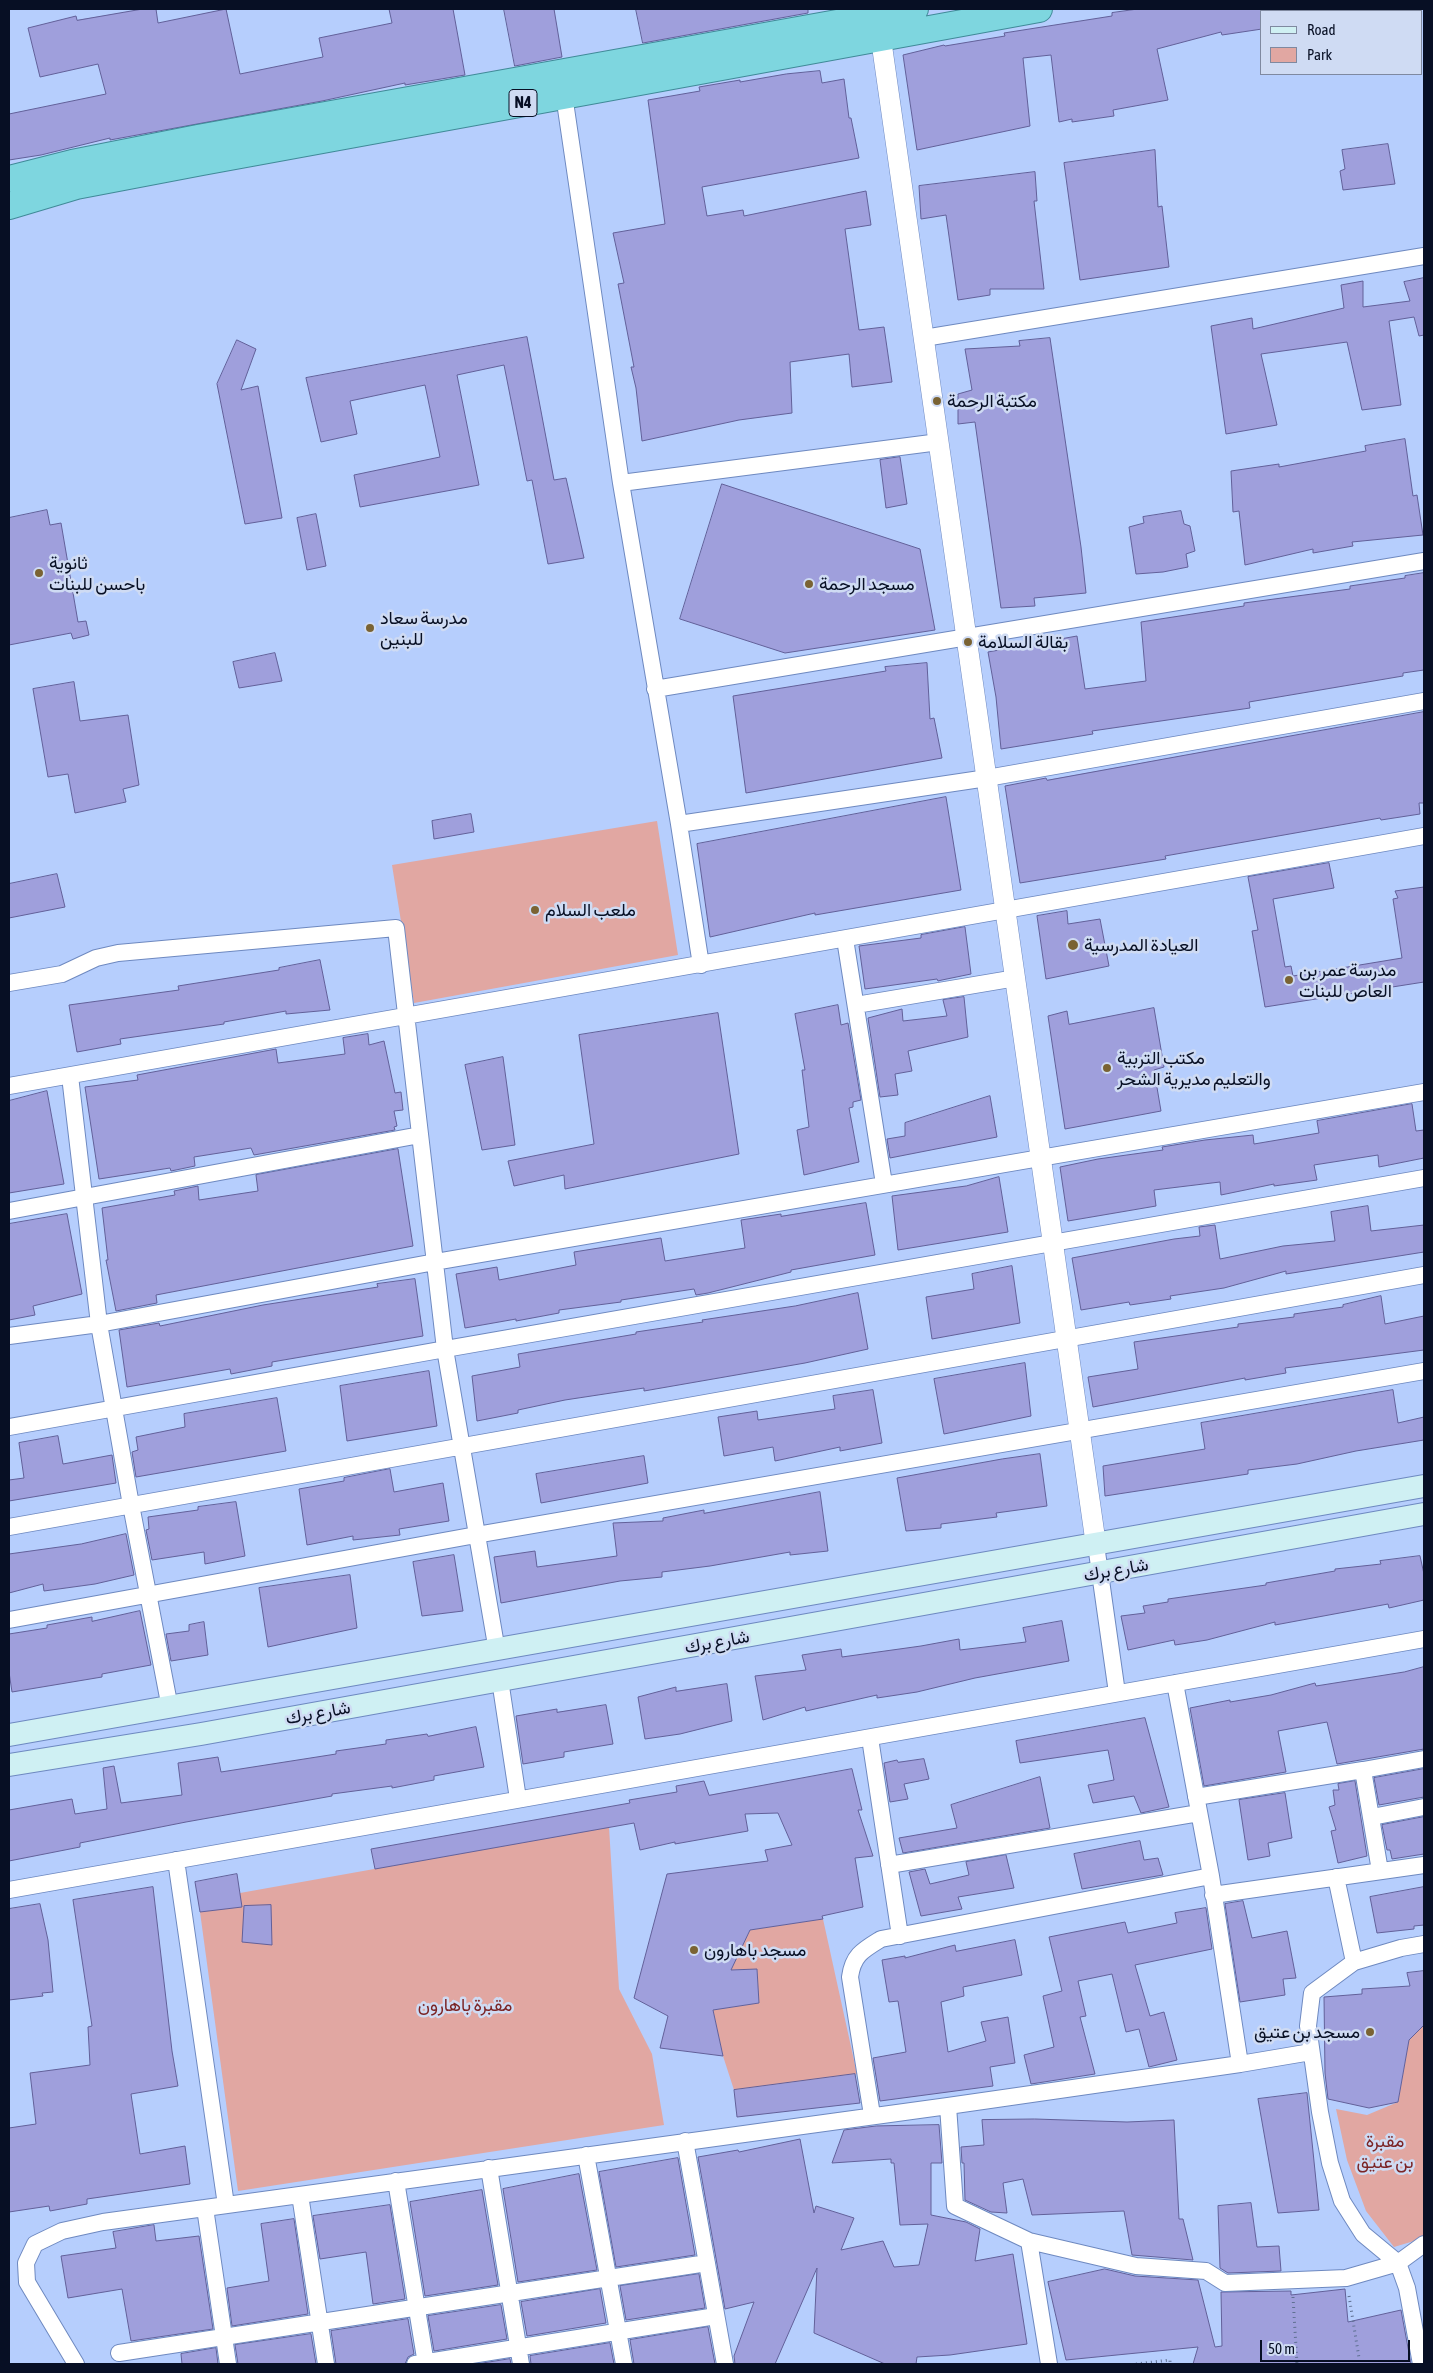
<!DOCTYPE html>
<meta charset="utf-8">
<style>
body{margin:0}
#map{position:relative;width:1433px;height:2373px;overflow:hidden;background:#b6cefd;font-family:"Asap Condensed",sans-serif}
canvas{display:block}
.frame{position:absolute;inset:0;border:10px solid #070f24;pointer-events:none}
.legend{position:absolute;left:1260px;top:10px;width:162px;height:65px;box-sizing:border-box;background:#cfdbf3;border:1px solid #7f89a0;margin:0;padding:6px 9px;list-style:none;font-size:15px;color:#070f24}
.legend li{display:flex;align-items:center;gap:10px;height:25px}
.legend b{width:25px;border:1px solid #7f89a0}
.scale{position:absolute;left:1260px;top:2340px;width:150px;height:22px;box-sizing:border-box;border:2px solid #070f24;border-top:0;padding-left:6px;font-size:15px;line-height:18px;white-space:nowrap;color:#070f24;-webkit-text-stroke:4px #cfdbf3;paint-order:stroke}
</style>
<div id="map">
<canvas width="1433" height="2373"></canvas>
<div class="frame"></div>
<ul class="legend">
<li><b style="height:6px;background:#cff0f3"></b>Road</li>
<li><b style="height:14px;background:#e1a7a2"></b>Park</li>
</ul>
<div class="scale">50 m</div>
</div>
<script>
const context = document.querySelector('canvas').getContext('2d');
context.lineJoin = 'round';
function fillPath(path, color) {
  context.fillStyle = color;
  context.fill(path, 'evenodd');
}
function strokePath(path, color, width, dash) {
  context.strokeStyle = color;
  context.lineWidth = width;
  context.lineCap = dash ? 'butt' : 'round';
  context.setLineDash(dash || []);
  context.stroke(path);
}
function write(font, color, halo, rows, align = 'center') {
  context.font = font + ' "Asap Condensed",Vazirmatn,sans-serif';
  context.lineWidth = 5;
  context.setLineDash([]);
  context.textBaseline = 'middle';
  context.strokeStyle = halo;
  context.fillStyle = color;
  for (const [text, x, y, turn = 0] of rows) {
    context.save();
    context.translate(x, y);
    context.rotate((+turn || 0) * Math.PI / 180);
    context.textAlign = isNaN(turn) ? turn : align;
    if (halo) context.strokeText(text, 0, 0);
    context.fillText(text, 0, 0);
    context.restore();
  }
}
fillPath(new Path2D(`
 M657,821L678,955L414,1003L392,865Z
 M609,1827L619,1989L652,2054L664,2125L238,2191L200,1912L215,1910L214,1899L240,1893Z
 M823,1919L857,2074L734,2090L723,2056L713,2010L759,2003L757,1969L731,1970L750,1930Z
 M1424,2025V2238L1394,2247L1366,2211L1347,2160L1336,2109L1367,2115L1398,2102L1409,2040Z`), '#e1a7a2');
const building = new Path2D(`
 M143,9H156L158,23L226,9L240,74L323,57L319,38L392,23L389,9H453L465,75L405,85V83L322,101L110,140V138L41,155L9,160V114L106,94L98,64L40,77L28,28L76,16L77,20Z
 M504,9H554L562,57L515,66Z
 M636,9H808V13L643,43Z
 M1138,9H1262V29L1222,35L1221,32L1157,49L1168,100L1113,110L1114,116L1072,122V119L1059,122L1051,55L1023,58L1030,126L917,150L903,55L944,45L945,46L1005,36L1004,33L1112,16V13Z
 M820,71L822,83L844,79L849,118H851L859,158L702,187L707,216L743,210L744,216L866,191L871,225L845,229L859,330L884,327L892,382L852,387L849,354L790,362L792,413L739,420L642,441L636,388L631,367H634L618,284L624,283L613,233L665,224L648,100L700,91L699,87L740,80V82L786,74Z
 M1388,144L1395,184L1343,190L1340,171L1345,169L1342,150Z
 M1155,150L1158,207L1162,206L1169,267L1080,280L1064,163Z
 M1035,172L1037,201H1034L1044,289H990V295L958,300L946,215L921,219L919,186Z
 M1424,278V335L1419,336L1414,317L1389,321L1401,405L1362,410L1347,342L1261,354L1277,425L1226,434L1211,326L1252,318L1253,329L1344,308L1341,285L1363,281V307L1410,301L1404,282Z
 M527,337L554,480L566,478L584,558L548,564L532,480L527,481L504,365L457,375L479,485L360,507L354,475L440,457L425,385L350,401L357,434L321,442L306,378Z
 M1050,338L1081,547L1086,593L1034,598L1035,606L1001,608L975,422L958,424V394L972,390L965,349L1020,346L1019,341Z
 M237,340L256,349L241,390L258,386L282,518L245,524L217,384Z
 M1405,439L1413,496L1417,495L1423,535L1352,542L1353,546L1313,553V549L1245,565L1239,511L1233,512L1231,471L1279,464V467L1366,451L1365,446Z
 M900,457L907,504L886,508L880,460Z
 M722,484L920,549L935,630L785,653L680,619Z
 M47,510L50,525L61,523L78,622L86,621L89,635L73,639L71,633L9,645V518Z
 M1181,511L1184,524L1190,526L1195,551L1186,554L1188,567L1163,572L1136,574L1129,527L1144,523L1143,517Z
 M316,514L326,566L307,570L297,518Z
 M1424,573V670L1403,673V676L1249,702L1250,708L1092,731L1093,734L1001,749L996,697L988,652L1077,636L1085,689L1146,681L1141,622L1244,606V603L1350,589V586L1405,578V576Z
 M275,653L282,681L239,688L233,662Z
 M927,663L930,719L934,718L942,758L746,793L733,696L886,671L885,667Z
 M74,682L80,721L128,715L139,785L123,789L126,802L75,813L68,774L48,777L33,689Z
 M1424,712V803H1419L1420,814L1381,820L1380,818L1165,856L1166,859L1020,883L1005,786L1046,778L1047,780Z
 M946,797L961,890L815,915V913L710,937L697,844Z
 M471,814L474,832L434,839L432,821Z
 M1329,863L1334,888L1273,899L1285,967L1291,966L1293,976L1402,958L1393,899L1398,898L1395,891L1424,887V982L1265,1007L1252,931L1258,930L1248,877Z
 M57,874L65,907L9,918V884Z
 M1067,911L1068,924L1100,919L1109,966L1046,979L1037,916Z
 M965,927L971,974L942,980L938,981L937,979L865,989L859,946L921,938V935Z
 M320,960L330,1010L286,1014V1011L224,1022V1024L120,1039L121,1044L77,1052L69,1005L179,990L178,986L279,970V968Z
 M964,997L968,1037L908,1051L912,1071L895,1074L898,1095L880,1097L868,1018L902,1009L903,1021L947,1016L943,1000Z
 M838,1005L841,1025L848,1023L861,1100L853,1102V1107L849,1108L859,1162L804,1175L797,1130L809,1127L802,1070H805L795,1014Z
 M1154,1008L1164,1067L1154,1070L1161,1111L1065,1129L1048,1016L1067,1011L1069,1024Z
 M718,1013L739,1154L565,1189L564,1175L514,1186L508,1161L594,1144L579,1035Z
 M368,1034L369,1045L384,1041L395,1093L401,1092L403,1110L394,1111L397,1126L394,1127L395,1130L254,1155L251,1148L194,1157L195,1166L171,1171L170,1168L99,1179L85,1087L138,1080L137,1075L276,1049L278,1063L345,1054L343,1038Z
 M503,1057L515,1145L482,1150L465,1065Z
 M47,1091L64,1184L9,1193V1101Z
 M990,1096L997,1137L890,1158L887,1139L905,1136V1123Z
 M1412,1104L1416,1131L1424,1130V1158L1379,1167L1378,1155L1314,1165L1317,1180L1274,1186V1184L1221,1195L1220,1182L1154,1190L1156,1206L1068,1221L1060,1167L1098,1159L1163,1150L1162,1147L1205,1140L1253,1135L1254,1144L1319,1133L1317,1121Z
 M398,1149L413,1246L156,1295L157,1303L116,1311L106,1260H108L102,1208L175,1195L174,1191L198,1186L199,1200L258,1191L256,1175Z
 M999,1177L1008,1232L898,1250L892,1196L966,1186Z
 M866,1203L875,1255L791,1270V1272L708,1293L696,1295L694,1289L621,1300V1302L559,1310V1313L516,1321V1319L465,1328L456,1274L497,1267L499,1280L576,1265L574,1252L661,1238L665,1261L745,1248L741,1220L781,1214V1216Z
 M1368,1206L1371,1231L1424,1225V1252L1286,1274V1271L1224,1288L1170,1296L1171,1299L1130,1305L1129,1302L1081,1310L1072,1258L1174,1239L1200,1236L1199,1227L1215,1225L1220,1259L1283,1246L1335,1241L1331,1212Z
 M67,1214L82,1294L33,1306L35,1315L9,1320V1224Z
 M1012,1266L1020,1323L932,1339L926,1297L974,1289L972,1274Z
 M415,1279L423,1336L272,1362V1366L231,1374L230,1369L127,1387L119,1330L159,1323L160,1326L263,1305L378,1287L377,1284Z
 M858,1293L868,1349L805,1363L644,1391V1388L565,1400L518,1410V1413L477,1421L472,1376L520,1367L518,1354L636,1334V1332L703,1322L702,1320L795,1306Z
 M1381,1296L1385,1324L1424,1316V1350L1285,1368L1286,1373L1245,1380V1378L1093,1407L1088,1377L1138,1369L1134,1342L1238,1327V1324L1294,1317V1314L1343,1307V1305Z
 M1025,1363L1031,1416L944,1434L934,1379Z
 M429,1371L437,1426L347,1441L340,1386Z
 M873,1390L882,1443L840,1451V1447L775,1461L773,1447L724,1456L718,1417L757,1411L758,1420L835,1409L833,1396Z
 M1393,1390L1398,1423L1424,1417V1440L1356,1451L1297,1464L1248,1470V1474L1105,1496L1103,1466L1205,1449L1201,1423Z
 M277,1398L286,1451L136,1477L132,1452L138,1450L136,1437L185,1427L184,1414Z
 M58,1436L63,1464L112,1455L116,1483L9,1501V1480L24,1478L19,1443Z
 M1040,1454L1047,1506L996,1513L997,1517L941,1524V1528L906,1531L897,1478L1002,1459Z
 M644,1456L648,1483L541,1503L536,1474Z
 M390,1469L394,1492L443,1483L449,1521L399,1529L400,1535L353,1540V1536L307,1545L299,1489L344,1481V1478Z
 M820,1492L828,1551L790,1555V1552L710,1566L662,1572V1577L620,1581L501,1603L494,1557L535,1551L537,1567L617,1556L613,1523L663,1521V1518L704,1510V1513Z
 M236,1502L245,1556L205,1564L204,1552L152,1560L146,1530L149,1529L148,1517L198,1510V1507Z
 M126,1534L134,1575L95,1584L44,1591L43,1584L9,1593V1554L81,1544Z
 M454,1555L463,1611L422,1616L413,1562Z
 M1420,1556L1424,1574V1600L1389,1608L1388,1604L1275,1625V1622L1207,1640L1175,1645L1174,1640L1128,1650L1121,1616L1145,1613L1143,1606L1168,1602V1599L1266,1585V1583L1335,1571V1569L1381,1564L1380,1561Z
 M350,1575L357,1628L268,1647L259,1588Z
 M140,1611L151,1665L102,1674V1677L12,1692L9,1672V1634L47,1628V1625L92,1617V1621Z
 M1062,1621L1069,1661L975,1678L917,1692L877,1698V1695L806,1711L805,1707L763,1720L755,1676L806,1670L802,1655L841,1649L842,1657L921,1646L959,1639L960,1650L1026,1642L1023,1628Z
 M204,1622L208,1655L171,1661L166,1634L189,1631V1625Z
 M1424,1667V1749L1337,1764L1327,1722L1278,1731L1286,1772L1204,1786L1190,1708L1230,1700V1702L1271,1695L1315,1683L1316,1686L1404,1672Z
 M727,1684L732,1721L680,1734L645,1739L638,1697L676,1687V1691Z
 M606,1705L613,1744L564,1752V1757L523,1764L516,1716L557,1709V1712Z
 M1145,1718L1169,1807L1141,1813L1134,1796L1093,1803L1088,1785L1114,1780L1108,1750L1020,1763L1016,1741Z
 M476,1727L484,1767L434,1776V1780L392,1788V1786L332,1794V1796L186,1822L80,1843V1847L9,1861V1810L72,1799L75,1814L107,1809L103,1768L114,1766L121,1803L182,1795L178,1763L218,1757L221,1772L336,1754V1751L386,1744V1740L427,1734L428,1736Z
 M924,1759L929,1779L904,1784L908,1799L890,1802L884,1763L897,1760L898,1762Z
 M852,1769L862,1810H858L873,1856L855,1858L863,1907L822,1916L823,1919L750,1930L731,1970L757,1969L759,2003L713,2010L723,2056L660,2048L668,2016L634,1998L667,1874L768,1861L765,1850L792,1845L778,1813L745,1814L748,1831L675,1844V1842L640,1850L634,1823L375,1869L371,1849L630,1803L629,1800L677,1792L676,1786L704,1781L709,1795Z
 M1424,1769V1797L1379,1805L1374,1778Z
 M1040,1777L1050,1828L903,1853L899,1838L957,1828L951,1805Z
 M1355,1781L1367,1856L1338,1863L1331,1831L1336,1830L1329,1807L1335,1805L1333,1790H1339L1338,1784Z
 M1285,1793L1292,1838L1268,1843L1270,1856L1248,1860L1239,1800Z
 M1424,1817V1854L1392,1859L1390,1850H1387L1382,1825Z
 M1140,1841L1144,1860L1158,1858L1163,1875L1082,1889L1074,1854Z
 M1006,1855L1014,1888L958,1897L962,1909L921,1916L909,1872L925,1869L930,1884L969,1875L966,1862Z
 M237,1874L242,1907L200,1912L195,1882Z
 M153,1887L172,2051L178,2086L131,2094L140,2154L185,2146L190,2184L87,2199V2204L50,2211L49,2206L9,2212V2128L36,2124L30,2073L90,2065L88,2027L92,2026L73,1900Z
 M1424,1887V1925L1414,1926V1929L1377,1933L1370,1897Z
 M1243,1901L1252,1938L1287,1931L1296,1978L1283,1979L1285,1995L1240,2002L1225,1904Z
 M40,1904L48,1940L53,1992L42,1993L43,1996L9,2000V1909Z
 M271,1905L272,1945L242,1942L244,1906Z
 M1206,1908L1212,1949L1135,1965L1150,2016L1164,2012L1177,2060L1149,2067L1139,2029L1126,2032L1112,1974L1078,1981L1086,2016L1080,2017L1095,2074L1031,2084L1024,2055L1054,2047L1043,1996L1062,1991L1049,1937L1125,1922L1128,1933L1177,1923L1175,1913Z
 M1015,1940L1022,1975L963,1987L964,1996L941,2002L948,2052L986,2041L981,2022L1008,2017L1015,2063L990,2067L993,2086L880,2101L873,2058L906,2052L898,2001L889,2002L882,1960L905,1956V1958L955,1945L956,1951Z
 M1424,1971V2025L1409,2040L1398,2102L1369,2108L1328,2099L1325,2073L1324,1997L1362,1994V1989L1410,1986L1407,1973Z
 M855,2074L860,2103L737,2117L734,2090Z
 M1307,2093L1319,2210L1278,2213L1258,2099Z
 M1035,2119L1127,2122L1174,2120L1179,2219H1183L1193,2260L1132,2255L1124,2211L1032,2215L1023,2179L1003,2183L1007,2213L991,2212L965,2200L964,2163H962L961,2147L984,2145L982,2120Z
 M939,2125L942,2163H931V2215L966,2222L980,2229L975,2261L1013,2254L1027,2344L950,2355L917,2357L916,2364H885L814,2333L817,2268L775,2364H735L734,2356L754,2302L725,2309L698,2157L738,2150L739,2152L800,2139L814,2213L816,2206L854,2218L841,2250L883,2241L894,2267L919,2265L928,2224L900,2225L894,2163H891V2159L832,2163L844,2130L876,2126Z
 M678,2158L695,2255L616,2267L599,2172Z
 M579,2174L597,2270L518,2282L503,2189Z
 M482,2190L498,2285L425,2296L410,2202Z
 M1251,2203L1257,2247L1279,2246L1281,2271L1228,2273L1220,2268L1218,2206Z
 M390,2205L405,2299L373,2304L366,2252L320,2259L313,2216Z
 M294,2219L308,2314L232,2326L227,2288L269,2281L261,2224Z
 M154,2225L156,2241L199,2236L213,2329L131,2341L122,2289L68,2298L61,2256L116,2248L113,2232Z
 M1105,2269L1135,2276L1198,2280L1215,2347L1222,2346L1221,2292L1291,2291V2295L1345,2289L1348,2322L1401,2310L1411,2364H1193L1198,2347L1066,2360L1048,2282Z
 M699,2274L705,2308L626,2320L620,2286Z
 M600,2289L606,2323L527,2336L521,2302Z
 M501,2305L507,2339L434,2351L428,2316Z
 M408,2319L414,2354L408,2357L405,2364H336L331,2331Z
 M708,2327L715,2364H634L630,2340Z
 M311,2334L316,2364H238L235,2345Z
 M610,2343L614,2364H531L530,2356Z
 M216,2348L218,2364H182L181,2354Z
 M510,2359L511,2364H477Z`);
fillPath(building, '#9f9fdc');
strokePath(building, '#626099', 1);
const minor = new Path2D(`
 M564,95L621,483L679,824
 M924,338L1424,256
 M621,483L939,442
 M655,689L1424,561
 M845,939L884,1184
 M701,965L679,824L987,778L1424,701
 M9,983L62,974L96,958L118,953L396,928L445,1349L497,1651
 M856,1005L1016,978
 M70,1076L99,1324L131,1505L170,1708
 M9,1086L1424,836
 M9,1211L420,1135
 M9,1336L99,1324L435,1262L1424,1092
 M9,1427L445,1349L1424,1178
 M9,1527L1424,1275
 M1096,1545L1117,1693
 M9,1620L476,1535L1424,1371
 M500,1680L518,1799
 M1175,1683L1211,1876L1240,2064
 M870,1738L900,1936
 M1363,1770L1424,1759
 M1196,1797L1363,1770L1380,1871
 M1372,1817L1424,1807
 M176,1860L226,2205
 M889,1865L1199,1813
 M1336,1877L1354,1962
 M9,1890L1424,1639
 M1213,1895L1424,1865
 M948,2106L955,2206L1029,2241L1049,2364
 M872,2115L850,1977C853,1955 863,1950 881,1939L1211,1876
 M685,2141L725,2364
 M586,2155L624,2364
 M489,2168L521,2364
 M396,2181L426,2364
 M300,2195L326,2364
 M205,2208L228,2364
 M1029,2241L1136,2266L1206,2271L1225,2283L1346,2278L1398,2263L1424,2244
 M119,2353L707,2263
 M76,2364L27,2282L26,2263L35,2244L62,2231L103,2222L948,2106L1240,2064L1311,2052
 M415,2364L716,2316
 M1421,2364L1407,2288L1398,2263L1363,2234L1342,2201L1330,2163L1320,2112L1308,2026L1312,1993L1354,1962L1401,1948L1424,1944`);
const tertiary = new Path2D(`
 M879,25L1096,1545`);
const secondary = new Path2D(`
 M9,1735L1424,1486
 M9,1765L201,1734L1424,1514`);
const trunk = new Path2D(`
 M9,179L72,163L198,138L915,9
 M9,206L76,186L202,162L1039,9`);
strokePath(minor, '#6e89c0', 18);
strokePath(tertiary, '#6e89c0', 21);
strokePath(secondary, '#6e89c0', 24);
strokePath(trunk, '#408a98', 28);
strokePath(new Path2D(`
 M1349,2296L1360,2364
 M1293,2297L1297,2364
 M1136,2364L1170,2360V2364`), '#5f7092', 3, [1, 4]);
strokePath(minor, '#fff', 16);
strokePath(tertiary, '#fff', 20);
strokePath(secondary, '#cff0f3', 22);
strokePath(trunk, '#7ed6df', 26);
for (const [x, y, r, color] of [
 [937,401,5,"#7a6333"],
 [39,573,5,"#7a6333"],
 [809,584,5,"#7a6333"],
 [370,628,5,"#7a6333"],
 [968,642,5,"#7a6333"],
 [535,910,5,"#7a6333"],
 [1073,945,6,"#7a6333"],
 [1289,980,5,"#7a6333"],
 [1107,1068,5,"#7a6333"],
 [694,1950,5,"#7a6333"],
 [1370,2032,5,"#7a6333"]
]) {
  const dot = new Path2D();
  dot.arc(x, y, r, 0, 2 * Math.PI);
  context.fillStyle = color;
  context.fill(dot);
  strokePath(dot, '#cfdbf3', 2);
}
for (const [x, y, w] of [
 [523,103,28]
]) {
  const box = new Path2D();
  box.roundRect(x - w / 2, y - 13.5, w, 27, 4);
  context.fillStyle = '#cfdbf3';
  context.fill(box);
  strokePath(box, '#070f24', 1);
}
write('bold 16px', '#070f24', null, [
 ["N4",523,103]
]);
write('18px', '#070f24', '#cfdbf3', [
 ["مكتبة الرحمة",947,401],
 ["ثانوية",49,563],
 ["باحسن للبنات",49,584],
 ["مسجد الرحمة",819,584],
 ["مدرسة سعاد",380,618],
 ["للبنين",380,639],
 ["بقالة السلامة",978,642],
 ["ملعب السلام",545,910],
 ["العيادة المدرسية",1084,945],
 ["مدرسة عمر بن",1299,970],
 ["العاص للبنات",1299,991],
 ["مكتب التربية",1117,1058],
 ["والتعليم مديرية الشحر",1117,1079],
 ["مسجد باهارون",704,1950],
 ["مسجد بن عتيق",1360,2032,"right"]
], 'left');
write('18px', '#070f24', '#cfdbf3', [
 ["شارع برك",1116,1570,-10],
 ["شارع برك",717,1642,-10],
 ["شارع برك",318,1713,-10]
]);
write('18px', '#7b2425', '#cfdbf3', [
 ["مقبرة باهارون",465,2005],
 ["مقبرة",1385,2141],
 ["بن عتيق",1385,2162]
]);
</script>
